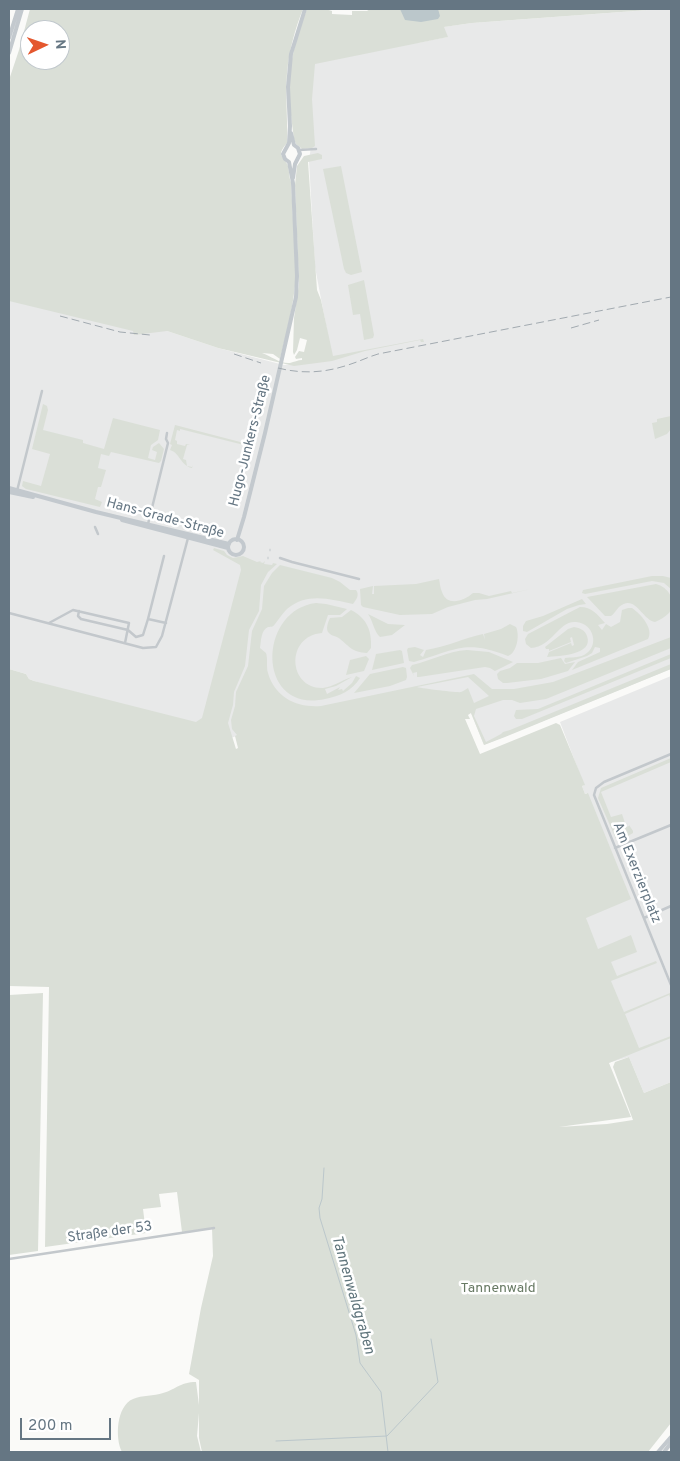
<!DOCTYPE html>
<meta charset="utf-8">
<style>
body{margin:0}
#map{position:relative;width:680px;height:1461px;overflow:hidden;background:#fafaf8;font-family:Overpass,sans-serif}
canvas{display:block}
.frame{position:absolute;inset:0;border:10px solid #657683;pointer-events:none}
.north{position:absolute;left:20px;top:20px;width:50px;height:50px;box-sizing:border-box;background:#fff;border:1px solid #c1c8cd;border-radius:50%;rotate:87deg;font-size:14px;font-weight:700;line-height:20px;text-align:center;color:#657683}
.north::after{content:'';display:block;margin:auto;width:18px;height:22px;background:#e4572e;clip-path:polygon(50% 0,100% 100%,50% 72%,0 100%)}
.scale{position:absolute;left:20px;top:1418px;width:91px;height:22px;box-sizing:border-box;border:2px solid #657683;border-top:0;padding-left:6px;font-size:15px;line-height:18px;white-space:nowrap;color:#657683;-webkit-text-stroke:4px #fff;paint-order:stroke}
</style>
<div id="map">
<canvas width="680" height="1461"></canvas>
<div class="frame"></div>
<div class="north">N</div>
<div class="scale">200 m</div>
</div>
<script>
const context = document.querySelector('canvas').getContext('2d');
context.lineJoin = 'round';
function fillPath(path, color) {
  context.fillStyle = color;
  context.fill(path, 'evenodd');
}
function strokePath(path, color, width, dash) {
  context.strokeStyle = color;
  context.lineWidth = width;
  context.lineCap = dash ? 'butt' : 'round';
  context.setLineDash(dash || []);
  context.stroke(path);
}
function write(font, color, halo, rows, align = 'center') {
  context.font = font + ' Overpass,sans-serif';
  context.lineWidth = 5;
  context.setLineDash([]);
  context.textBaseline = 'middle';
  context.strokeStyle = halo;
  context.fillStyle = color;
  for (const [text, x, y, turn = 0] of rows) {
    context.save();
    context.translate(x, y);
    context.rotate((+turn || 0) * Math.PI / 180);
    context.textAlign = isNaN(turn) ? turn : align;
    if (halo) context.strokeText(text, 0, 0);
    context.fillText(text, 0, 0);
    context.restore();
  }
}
fillPath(new Path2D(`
 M662,9H671V669L484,745L464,696L280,723L217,742L34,681L29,679L26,674L9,669V291L167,331L218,348L284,365L307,363L332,357L315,267L309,161L311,146L299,47L417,43L447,37L443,27L472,23Z
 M671,676V1082L644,1093L629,1057L608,1063L586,918L587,793L585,794L582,786L584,785L560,722Z`), '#e8e9e9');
fillPath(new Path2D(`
 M30,9H303C295,29 289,51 287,73C285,96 288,120 287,143C275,157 284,155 288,166C289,169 289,178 291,182L296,275C294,304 287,331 280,359L273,354L262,353C271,356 280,364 290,363C294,362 298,360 302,360V358L296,359L295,357L299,351L304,352L307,340L300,338L297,350L294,355L293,352L294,318L299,284L295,185L297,166L304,156L318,153L322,155V159L308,162L317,290L321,300L333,356L423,339L424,342H421L420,340L365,351L332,361L294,366L218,348L167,331L134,335L133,331L9,301V80L19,50ZM30,30H60V60H30Z
 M307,9H325L332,11V14L352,15V11H367L370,9H400L401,10L662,9L472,23L444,27L448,37L315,64L312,99L315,146L312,148L302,149L296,144L294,139C291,115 287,89 291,65C294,46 300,27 307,9Z
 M341,166L362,272L351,275L346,273L344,269L323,169Z
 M364,280L374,335L373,338L364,340L360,314L353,315L348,285Z
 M43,404L47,406L48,410L43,430L83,440V443L104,449L113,418L160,430L158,440L151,445L148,458L155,460L157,452L152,450L153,447L159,443L164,449L161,461L159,463L111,452L109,456L101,454L98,468L106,470L101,487H98L95,499L102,502L100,507L26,489L22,486L23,481L41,486L50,454L32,449Z
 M671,416V429L667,434L655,439L652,423L657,422V419Z
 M175,425L244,443V445L180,429V431L177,430L175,440L177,441V444L185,446L186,444L190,445H187L183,459L186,460L187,466L192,467L193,465L192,468C181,466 180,453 170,450L172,445L170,444Z
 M214,548L224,551L227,555L233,558L243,556L257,562L261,561L260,562L263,563L265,561L264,564L272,565L273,563L277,564L268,572L261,585L259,611L249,630L245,666L234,692L233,705L228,723L236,749L238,748L235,736L237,735L232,729L231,720L235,706L236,692L248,666L252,631L262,609L264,586L272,573L280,565L332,578L340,582L350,590H356C360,595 356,600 353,604C330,599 307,592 287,609C282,614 279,619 275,624C272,628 273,626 268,627C261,630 261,641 260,648C262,650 264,651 266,653C268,658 266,668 268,673C275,698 298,708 321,706L474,674L492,689H514L553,682L671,637V648L546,699L520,703L512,700H503L476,709L474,716L486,742L501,734L503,732L510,730L671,664V669L505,737L484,745L471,713L468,715L470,719H465L480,754L556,723L560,725L585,785L582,786L585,794L588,793L631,899L586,918L598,949L631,935L637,952L611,962L617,976L656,961L657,963L611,981L624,1012L670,993L671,1000L669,995L625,1014L639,1048L671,1036V1038L609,1063L631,1117L559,1127L607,1124L633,1120L613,1067L615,1062L629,1057L644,1093L671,1082V1423L648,1452H202L199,1438V1413L197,1436L201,1452H122C115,1439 116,1406 133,1399C142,1395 154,1396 163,1393C177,1389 180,1382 196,1382L199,1405V1380L189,1374L201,1308L213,1256L212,1228L182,1232L177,1192L159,1194L161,1207L143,1209L146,1233L45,1247L49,987L9,986V669L26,674L29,679L34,681L196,722L202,718L241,570L240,565L213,550ZM468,677L489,696L474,703L468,688C466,689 464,691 461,692C458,693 419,688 417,687Z
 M652,576H663L671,578V589L664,583L652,581L585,594L582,593L583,590Z
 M439,579C440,583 440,588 442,592C447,607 464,601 473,593H479L489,596L511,591L512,593L531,589L487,599L475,600L448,607L432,614L400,615L363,607L361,605L360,589L373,586L372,594H374V586L416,584Z
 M656,584C668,587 678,601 669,613C665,617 660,620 655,622C642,620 635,593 619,607C616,610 614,614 611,616H605L587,597Z
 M582,599L586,604L579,605L567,609L527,632L523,631V626L526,621L543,616Z
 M316,603L326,604L347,609L340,615H328L322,633C285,636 288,689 323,688C333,687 342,680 352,677L336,686L325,689L327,694L340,687L338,690L342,689L343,691L352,683L356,676L360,678C352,691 340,696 325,699C256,714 257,610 316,603Z
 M580,607C592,607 597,614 605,623L598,625L602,630L606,624L611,627L620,622L622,610L628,608H632C641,614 654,629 648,639L572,670L578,662L600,652V648L595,647L592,653L587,656L566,663L564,661L565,658C571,657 578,658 584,655C600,647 594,623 576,622C559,620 553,646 531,648L526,644L525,639L528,634Z
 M351,610C367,618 372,631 371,648L367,653C352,652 350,647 340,639C337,636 331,636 329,633C325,630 328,622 330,618L342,617Z
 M368,614L388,624L405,625L392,635L380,637C374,632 373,621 368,614Z
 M510,624L516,627C520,635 517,653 508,656C464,639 456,650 414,662L409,661L407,650L408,648L415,647L424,650L420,655L423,657L426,650C446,647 464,638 483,634L485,640L484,634L501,629Z
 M574,627C580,628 585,630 587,636C594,655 559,656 547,657L549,652L571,643L572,646L574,645L572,637L570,638L571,642L549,651V649H546L545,647L568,629Z
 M400,650L402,651L404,663L372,670L376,654Z
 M467,650L489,652L513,662L495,671L490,668L485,667L419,677H417V672L413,673L414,676L410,668L412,665C431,661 447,651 467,650Z
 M671,654V658L522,719H516L514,716L516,710L538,709Z
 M366,656L369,659L364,671L346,675L350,660Z
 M561,658L565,664L575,662L568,671L541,679L507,683H503L498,679L497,674L500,671L510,668L517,663H538Z
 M403,667L406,668L407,677L406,680L390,686L354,693L370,674Z
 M671,758V762L601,792L611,817L622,814L625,823L628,824L625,825L626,827L629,826V825L633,831V833L626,837L624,833L616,837V839L598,798L601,788Z
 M43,993L38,1251L9,1255V995Z`), '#dadfd7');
fillPath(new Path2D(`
 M400,9H438L440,16L438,19L421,22L405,20Z`), '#bbc7cb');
strokePath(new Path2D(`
 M324,1168L322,1199L319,1208L320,1218L356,1335L360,1363L381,1392L388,1452
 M276,1441L387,1436L438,1382L431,1339`), '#bbc7cb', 1);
strokePath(new Path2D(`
 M269,550H271
 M267,558H269`), '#d5d9db', 2.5, [2.5, 1]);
strokePath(new Path2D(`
 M299,150L316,149
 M17,491L42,391
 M148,524L168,443L166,439L167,433
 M95,527L98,534
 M164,556L148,619L166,623
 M280,558L292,562L359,579
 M79,611L78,616L81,619L128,630L136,637L143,635L148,619
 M9,613L143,648L156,647L162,636L188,538
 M49,623L73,610L129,623L125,643
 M671,754L604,782L596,788L594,795L671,985
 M615,848L671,825
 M644,918L671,906
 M9,1259L214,1228`), '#c3c8cc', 2.5);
strokePath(new Path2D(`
 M291,133L294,145L298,148L300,154L295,164L293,178
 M9,488L96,512L229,544
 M9,492L33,497
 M122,520L228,548
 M228 547a8 8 0 1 1 16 0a8 8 0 1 1-16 0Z
 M237,540L244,517L265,433L296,297L297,276L293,183L289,162L285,159L283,154L289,143L290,126L288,87L291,54L305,9`), '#c3c9ce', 4);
strokePath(new Path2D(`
 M9,38L18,9
 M9,53L22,9
 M658,1452L671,1437
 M664,1452L671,1443`), '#c3c9ce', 4);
strokePath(new Path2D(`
 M60,316L120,332L150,335
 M571,328L599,320
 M234,354L261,363
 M278,368C302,374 324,373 348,365C358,362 368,357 378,354L671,297`), '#a2aab0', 1, [8, 4]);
write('14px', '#657683', '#fff', [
 ["Hugo-Junkers-Straße",251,441,-76],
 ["Hans-Grade-Straße",165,519,15],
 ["Am Exerzierplatz",636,873,68],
 ["Straße der 53",110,1233,-8]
]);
write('14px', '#687a64', '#fff', [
 ["Tannenwald",498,1289]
]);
write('italic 15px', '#60757c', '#fff', [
 ["Tannenwaldgraben",352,1295,74]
]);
</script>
